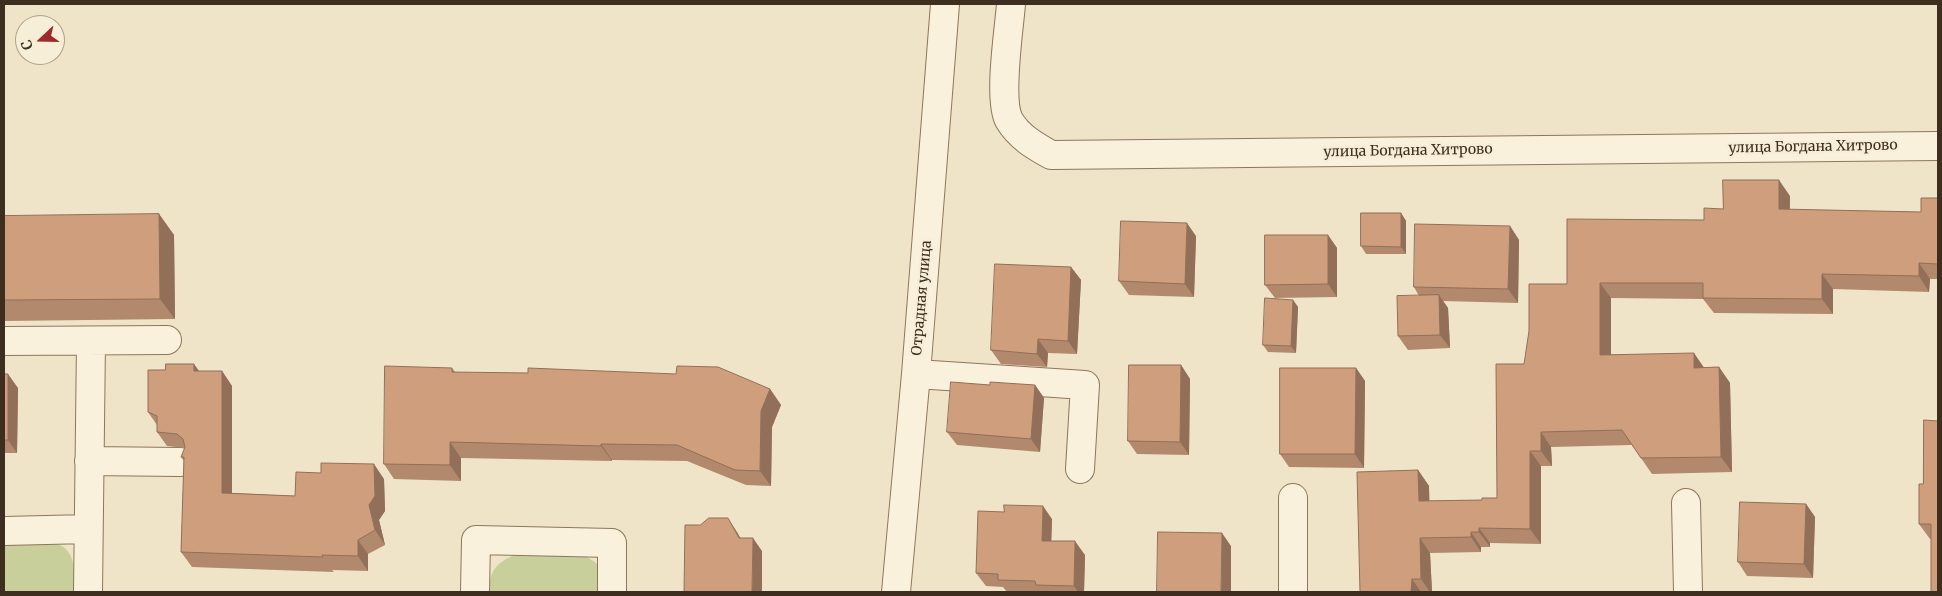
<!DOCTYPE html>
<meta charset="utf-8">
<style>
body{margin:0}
#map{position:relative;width:1942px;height:596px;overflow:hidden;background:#f0e4c8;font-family:Merriweather,serif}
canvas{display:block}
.frame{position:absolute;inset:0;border:5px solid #3d2e20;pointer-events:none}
.north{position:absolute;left:15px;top:15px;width:50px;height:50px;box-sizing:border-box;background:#f7eed8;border:1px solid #ada18e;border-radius:50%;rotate:249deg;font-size:14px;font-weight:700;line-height:20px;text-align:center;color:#3d2e20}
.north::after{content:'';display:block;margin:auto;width:18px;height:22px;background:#9e2a2b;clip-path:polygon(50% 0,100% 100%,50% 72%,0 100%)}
</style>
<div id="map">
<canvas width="1942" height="596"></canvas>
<div class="frame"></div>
<div class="north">С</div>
</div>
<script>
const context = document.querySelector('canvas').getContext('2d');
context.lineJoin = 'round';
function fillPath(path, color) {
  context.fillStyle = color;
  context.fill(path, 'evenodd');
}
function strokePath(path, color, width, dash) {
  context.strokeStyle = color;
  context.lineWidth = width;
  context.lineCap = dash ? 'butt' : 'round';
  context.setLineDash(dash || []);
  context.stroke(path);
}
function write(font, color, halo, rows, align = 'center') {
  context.font = font + ' Merriweather,serif';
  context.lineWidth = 5;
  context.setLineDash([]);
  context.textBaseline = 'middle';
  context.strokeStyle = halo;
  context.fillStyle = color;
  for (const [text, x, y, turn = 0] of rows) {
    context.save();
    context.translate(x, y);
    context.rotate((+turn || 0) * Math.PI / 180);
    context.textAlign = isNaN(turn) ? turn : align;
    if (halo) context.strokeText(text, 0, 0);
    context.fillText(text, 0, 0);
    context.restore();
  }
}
fillPath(new Path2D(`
 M50,542C78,547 74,570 74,592H4V543Z
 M518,554L582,555C604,564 601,571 605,592H489C489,571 497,561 518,554Z`), '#c9cf9b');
const minor = new Path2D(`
 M1011,4C1009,30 998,99 1009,120C1019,137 1035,146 1051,155L1938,146
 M4,341L167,340
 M916,374L1085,385L1080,469
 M89,461L180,462
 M1293,498V592
 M1686,503L1688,592
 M4,531L88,529
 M88,592L91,341
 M475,592L476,540L612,543V592
 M896,592L916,374L945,4`);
strokePath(minor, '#8d765c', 30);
strokePath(minor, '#faf1dc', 28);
fillPath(new Path2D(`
 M1790,196V210L1921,212L1938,198V279H1930L1929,292L1833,289V314L1714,313L1703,299L1611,298V355L1704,368L1719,367L1730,383L1732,472L1652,474L1632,445L1551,447L1552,466H1541V544L1490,543V547H1481V552L1430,553L1432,592H1360L1418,470L1429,486V501L1482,500L1497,498L1524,364L1567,284L1704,220L1723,209Z
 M1401,213L1406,221V254H1366L1361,246Z
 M159,214L174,235L175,319L4,321V216Z
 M1510,226L1519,240L1518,303L1443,301L1448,308L1450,348L1408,350L1398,336L1419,296L1414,287Z
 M1328,235L1337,248V297L1275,298L1265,285Z
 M1196,236L1194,297L1129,295L1119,281Z
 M1071,267L1081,280L1077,354L1048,353L1047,367L1001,364L991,350Z
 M1293,300L1298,307L1296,353L1268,352L1263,345Z
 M1181,365L1190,379L1189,455L1137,454L1128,441Z
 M452,368L455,372L770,389L781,405L772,427L771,486L746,485L687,461L612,460V461L461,458V481L394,479L384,464Z
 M1356,368L1365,381L1364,468L1289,467L1280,454Z
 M199,371H222L232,386V493L295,496L384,479L385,511L379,520L385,545L368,554V571L332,570L334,572L192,567L181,552L184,461L181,457L185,448L167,446L157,432V425L148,412Z
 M4,374L18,388L17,453H4Z
 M990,385H1035L1044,398L1040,452L957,445L947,432Z
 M1938,421L1931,539H1930L1919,524L1923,484Z
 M1806,504L1815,517L1813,578L1747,576L1738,562Z
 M1052,519L1051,541L1085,555L1084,592H1007L1003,587L986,586L976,573Z`), '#b2896c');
fillPath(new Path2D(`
 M1779,180L1790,196L1789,225L1779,209Z
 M1401,213L1406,221V254L1401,247Z
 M159,214L174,235L175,319L160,299Z
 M1187,223L1196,236L1194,297L1185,284Z
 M1510,226L1519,240L1518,303L1508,289Z
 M1328,235L1337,248V297L1328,284Z
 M1919,263L1930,279L1929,292L1919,276Z
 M1071,267L1081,280L1077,354L1068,341Z
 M1822,274L1833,289V314L1822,299Z
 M1600,283L1611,298V371L1600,355Z
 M1439,295L1448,308L1450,348L1440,335Z
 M1293,300L1298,307L1296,353L1291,346Z
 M1038,339L1048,353L1047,367L1037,354Z
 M1694,353L1705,369L1694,368Z
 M194,364L205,379L194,371Z
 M1181,365L1190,379L1189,455L1180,442Z
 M1719,367L1730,383L1732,472L1721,457Z
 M1356,368L1365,381L1364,468L1355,454Z
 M222,371L232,386V508L222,493Z
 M8,374L18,388L17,453L8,440Z
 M1035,385L1044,398L1040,452L1031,439Z
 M770,389L781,405L772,427L771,486L760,471L761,411Z
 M1541,432L1551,447L1552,466L1541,451Z
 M450,442L461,458V481L450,465Z
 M601,444L612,460V461L601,446Z
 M1530,451L1541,466V544L1530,529Z
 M374,464L384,479L385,511L379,520L385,545L375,530L369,505Z
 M1418,470L1429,486L1430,517L1419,501Z
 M1806,504L1815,517L1813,578L1804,564Z
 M1043,506L1052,519L1051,554L1042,541Z
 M728,518L737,532L748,551L739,538Z
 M1479,528L1490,543V547L1479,532Z
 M1471,532L1481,547V552L1471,537Z
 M1222,533L1231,546V592H1221Z
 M753,538L762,551V592H752Z
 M1420,538L1430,553L1432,592H1430L1421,579Z
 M358,540L368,554V571L358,556Z
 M1075,541L1085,555L1084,592H1078L1074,586Z
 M1412,579L1421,592H1411Z`), '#916f58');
const building = new Path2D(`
 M1723,180H1779V209L1921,212V198H1938V264L1919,263V276L1822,274V299L1703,298V283H1600V355L1694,353V368L1719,367L1721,457L1641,458L1622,430L1541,432V451H1530V529L1479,528V532H1471V537L1420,538L1421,579H1412L1411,592H1360L1357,472L1418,470L1419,501L1482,500V498H1497L1496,364H1524L1529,331V284H1567V219L1704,220V208L1723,209Z
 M1361,213H1401V247L1361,246Z
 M159,214L160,299L4,300V216Z
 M1121,221L1187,223L1185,284L1119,281Z
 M1415,224L1510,226L1508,289L1414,287Z
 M1265,235H1328V284L1265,285Z
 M995,264L1071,267L1068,341L1038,339L1037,354L991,350Z
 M1439,295L1440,335L1398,336L1397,296Z
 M1265,298L1293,300L1291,346L1263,345Z
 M166,364H194V371H222V493L295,496L296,472L321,473V463L374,464L375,496L369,505L375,530L358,540V556L322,555L323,557L181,552L184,457H181L185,447L183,439L177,434L157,432V416L148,412V370H165Z
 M1129,365H1181L1180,442L1128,441Z
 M385,366L452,368V372L528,373V368L676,374L677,366L718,367L770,389L761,411L760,471L735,470L677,445L601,444V446L450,442V465L384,464Z
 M1280,368H1356L1355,454H1280Z
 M4,374H8V440H4Z
 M951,382L990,385V382L1035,385L1031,439L947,432Z
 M1924,420L1938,421V592H1931V524H1919V484H1923Z
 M1740,502L1806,504L1804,564L1738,562Z
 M1004,505L1043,506L1042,541H1075L1074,586L1036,585L1035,581L998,580V574L976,573L978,511L1004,512Z
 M709,518H728L739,538H753L752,592H684L685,525H700Z
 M1158,532L1222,533L1221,592H1157Z`);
fillPath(building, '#cf9f7d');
strokePath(building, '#916f58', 1);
write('14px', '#3d2e20', '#f7eed8', [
 ["улица Богдана Хитрово",1813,147,-1],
 ["улица Богдана Хитрово",1408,151,-1],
 ["Отрадная улица",922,298,-85]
]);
</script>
